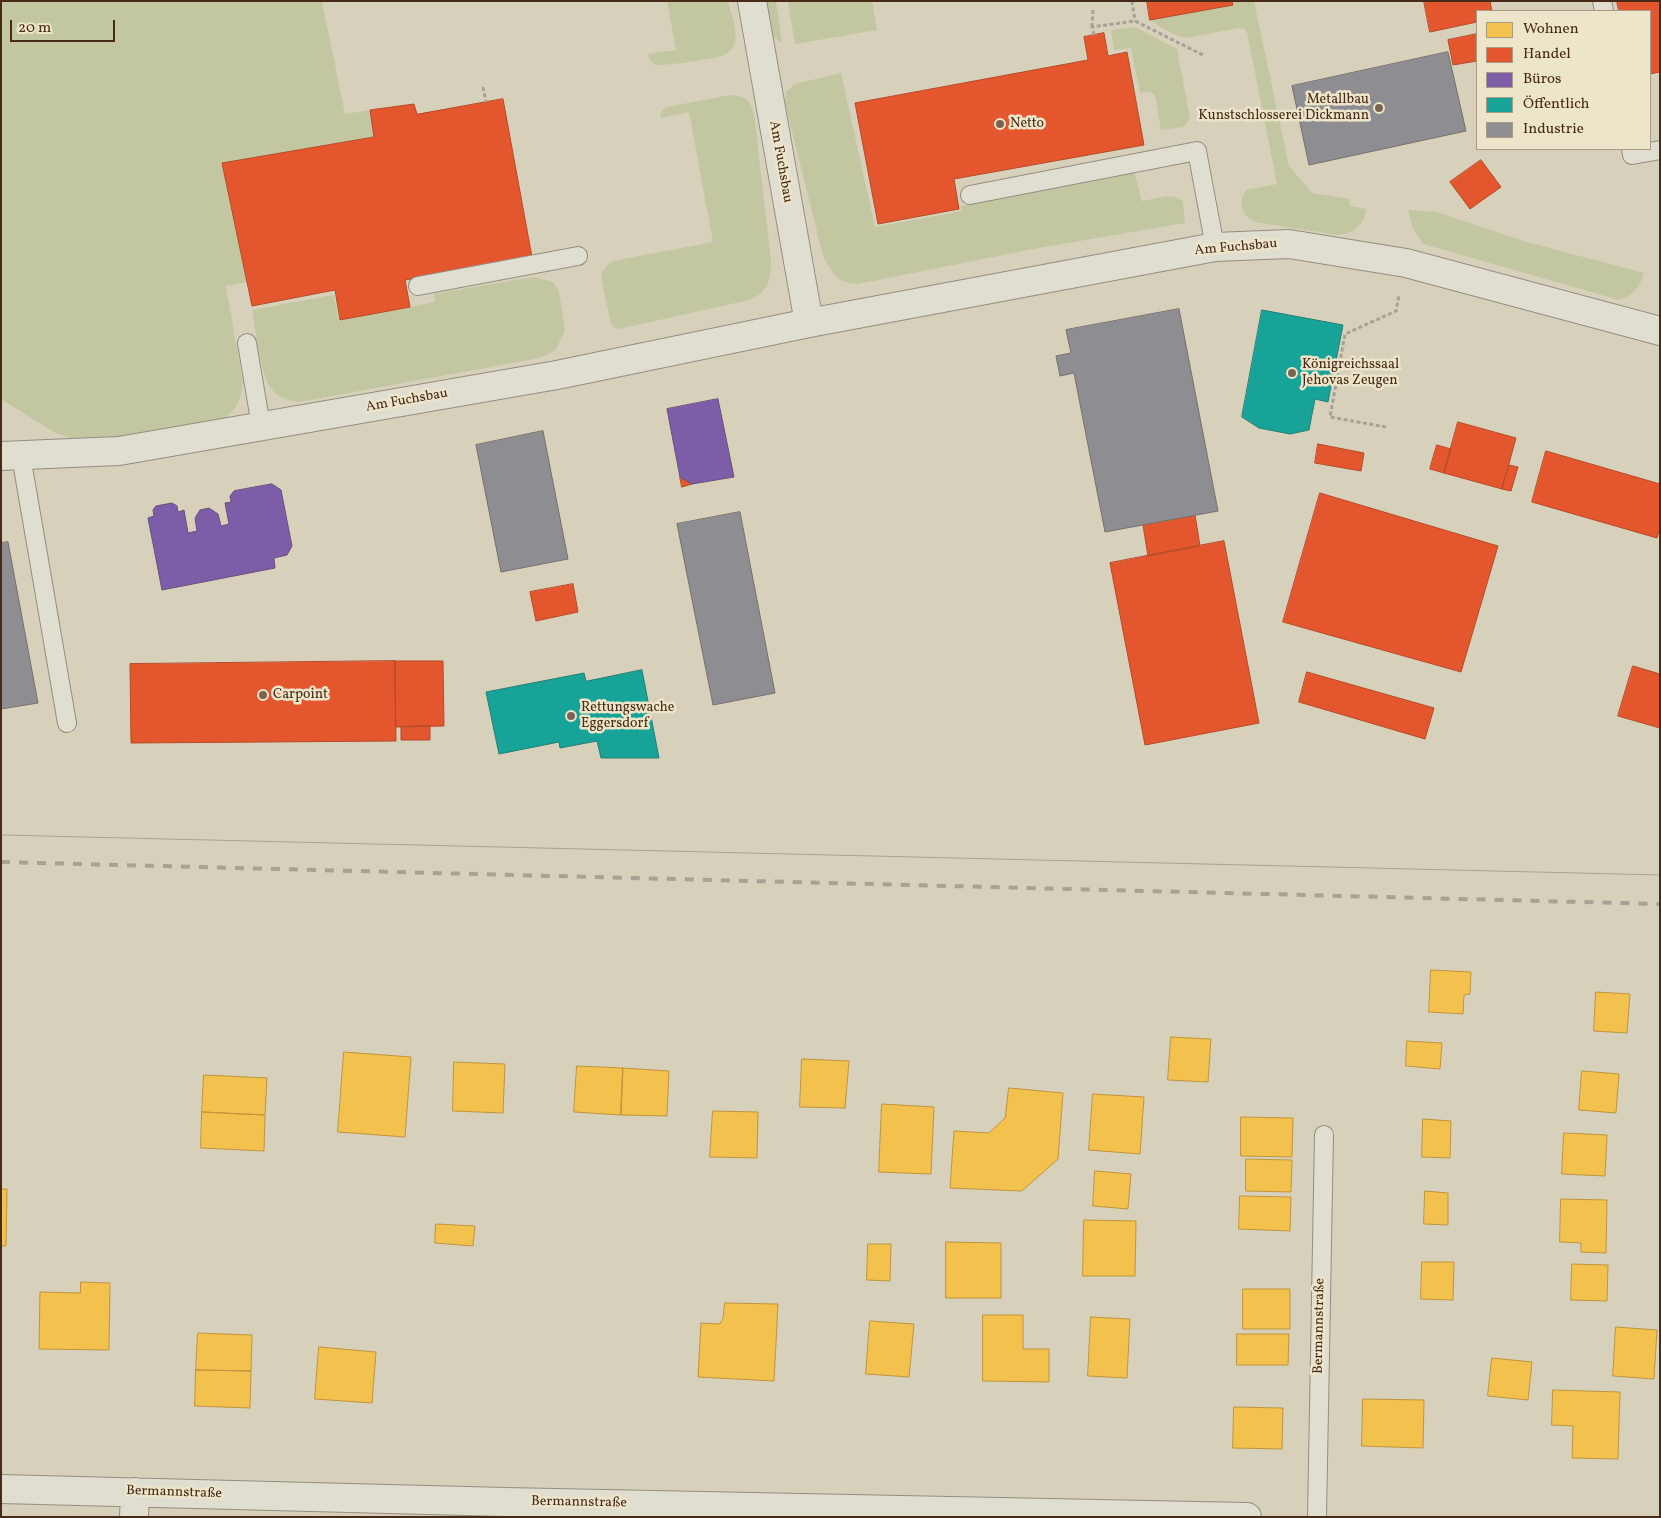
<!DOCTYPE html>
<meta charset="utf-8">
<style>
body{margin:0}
#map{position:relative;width:1661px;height:1518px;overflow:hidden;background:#d7d1bb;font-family:Vollkorn,serif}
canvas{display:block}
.frame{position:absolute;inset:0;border:2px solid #482a18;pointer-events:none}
.legend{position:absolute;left:1476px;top:10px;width:175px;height:140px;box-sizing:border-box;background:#ede5ca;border:1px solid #ab9a83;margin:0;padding:6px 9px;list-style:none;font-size:15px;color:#482a18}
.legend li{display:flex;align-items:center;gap:10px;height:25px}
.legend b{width:25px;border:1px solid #ab9a83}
.scale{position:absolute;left:10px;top:20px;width:105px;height:22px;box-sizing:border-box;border:2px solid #482a18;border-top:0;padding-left:6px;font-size:15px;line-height:18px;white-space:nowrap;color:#482a18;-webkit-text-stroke:4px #ede5ca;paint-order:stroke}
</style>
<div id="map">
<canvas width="1661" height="1518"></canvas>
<div class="frame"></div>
<ul class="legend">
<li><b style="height:14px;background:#f2c14e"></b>Wohnen</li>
<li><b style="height:14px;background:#e4572e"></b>Handel</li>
<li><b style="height:14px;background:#7b5ea7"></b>Büros</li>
<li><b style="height:14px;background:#17a398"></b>Öffentlich</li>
<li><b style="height:14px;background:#8d8d92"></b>Industrie</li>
</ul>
<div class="scale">20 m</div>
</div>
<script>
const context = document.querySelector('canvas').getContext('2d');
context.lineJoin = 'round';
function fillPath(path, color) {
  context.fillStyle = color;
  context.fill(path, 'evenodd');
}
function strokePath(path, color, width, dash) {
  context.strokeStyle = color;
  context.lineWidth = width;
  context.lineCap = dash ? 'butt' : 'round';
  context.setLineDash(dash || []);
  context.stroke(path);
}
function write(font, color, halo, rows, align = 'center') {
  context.font = font + ' Vollkorn,serif';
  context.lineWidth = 5;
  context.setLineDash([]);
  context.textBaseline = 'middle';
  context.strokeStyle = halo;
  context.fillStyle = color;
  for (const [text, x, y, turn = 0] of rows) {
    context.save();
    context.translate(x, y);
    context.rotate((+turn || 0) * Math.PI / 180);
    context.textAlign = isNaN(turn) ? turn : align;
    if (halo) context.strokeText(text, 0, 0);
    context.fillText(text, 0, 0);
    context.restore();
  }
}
fillPath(new Path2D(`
 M1,1H322L345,114L370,110L374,137L222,163L247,282L226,286L243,383C240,401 238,408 223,420L96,443L74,440L52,431L1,399Z
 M667,1H728C731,14 740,34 733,47C731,50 727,54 724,55C717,59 663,66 655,65L649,59L648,54L676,50Z
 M767,1H776L782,43L773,36Z
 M788,1H872L877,30L795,44Z
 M1232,1H1254L1289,166L1312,193L1349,199L1350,206L1367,209C1362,226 1356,233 1338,235L1254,222C1241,214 1238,203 1246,190L1277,184L1247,32L1244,29L1239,28L1186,38C1173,36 1161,27 1150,20L1233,4Z
 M1135,27L1177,49L1190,119L1184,127L1161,130L1155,95L1150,91L1140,93L1131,48L1114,50L1111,30Z
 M841,73L875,227L962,211L961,206L1134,171L1142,201L1168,196L1176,197L1183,201L1185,223L1033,249L858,284C838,284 831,272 823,256L785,103L786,92L795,84Z
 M730,95C744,96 751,100 754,114L771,260C771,280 769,292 749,300L619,329L615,328L611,324L602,282C601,271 604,267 613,261L713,242L689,112L661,118L660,114L665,108L672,106Z
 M1408,210L1437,212L1527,242L1644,273C1640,287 1633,295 1619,300L1423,244L1413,229Z
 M533,277L553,282L559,291L565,331L556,349L549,354L539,358L300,402C288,401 277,397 270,387C261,373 255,328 252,310L334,295L339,321L435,302L434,294Z`), '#c2c7a2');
const homes = new Path2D(`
 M1431,970L1471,972L1470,994L1464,995L1463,1014L1429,1012Z
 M1596,992L1630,994L1627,1033L1594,1031Z
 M1171,1037L1211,1039L1208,1082L1168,1080Z
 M1407,1041L1442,1043L1440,1069L1406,1066Z
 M344,1052L411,1057L405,1137L338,1132Z
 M802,1059L849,1061L845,1108L800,1107Z
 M454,1062L505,1064L503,1113L453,1111Z
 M577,1066L623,1068L621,1115L574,1112Z
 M623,1068L669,1071L667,1116L621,1115Z
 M1582,1071L1619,1074L1616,1113L1579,1110Z
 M204,1075L267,1078L265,1115L202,1112Z
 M1009,1088L1063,1093L1058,1159L1022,1191L950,1188L954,1131L989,1133L1005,1118Z
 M1093,1094L1144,1097L1140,1154L1089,1150Z
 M882,1104L934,1107L931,1174L879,1172Z
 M713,1111L758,1112L757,1158L710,1157Z
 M202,1112L265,1115L264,1151L201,1148Z
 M1241,1117L1293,1118L1292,1157L1241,1156Z
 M1423,1119L1451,1121L1450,1158L1422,1157Z
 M1564,1133L1607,1135L1605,1176L1562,1174Z
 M1246,1159L1292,1160L1291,1192L1246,1191Z
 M1095,1171L1131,1174L1128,1209L1093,1206Z
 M1,1189H7L6,1246H1Z
 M1425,1191L1448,1193V1225L1424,1224Z
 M1240,1196L1291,1197L1290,1231L1239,1229Z
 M1561,1199L1607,1200L1606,1253L1581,1252V1243L1560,1242Z
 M1084,1220L1136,1221L1135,1276H1083Z
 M436,1224L475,1226L473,1246L435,1243Z
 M946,1242L1001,1243V1298H946Z
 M868,1244H891L890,1281L867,1280Z
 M1422,1262H1454L1453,1300L1421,1299Z
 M1572,1264L1608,1265L1607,1301L1571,1300Z
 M81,1282L110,1283L109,1350L39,1349L40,1292L80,1293Z
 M1243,1289H1290V1329H1243Z
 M725,1303L778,1304L774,1381L698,1377L701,1323L720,1324L723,1318Z
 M983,1315H1023V1349H1049V1382L983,1381Z
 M1091,1317L1130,1319L1127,1378L1088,1376Z
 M870,1321L914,1324L909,1377L866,1374Z
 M1616,1327L1657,1330L1654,1379L1613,1376Z
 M198,1333L252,1335L251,1371L196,1370Z
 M1237,1334H1289L1288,1365H1237Z
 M319,1347L376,1352L372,1403L315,1399Z
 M1492,1358L1532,1362L1528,1400L1488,1396Z
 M196,1370L251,1371L250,1408L195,1406Z
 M1553,1390L1620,1392L1618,1459L1572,1458L1573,1426L1552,1425Z
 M1363,1399L1424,1400L1423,1448L1362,1446Z
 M1234,1407L1283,1408L1282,1449L1233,1448Z`);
fillPath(homes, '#f2c14e');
strokePath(homes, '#bf943e', 1);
const shops = new Path2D(`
 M1147,1H1232L1233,5L1150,20Z
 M1424,1H1490L1492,11H1477V22L1430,32Z
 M1617,1H1660V72L1650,74V11H1619Z
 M1104,33L1108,56L1127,52L1144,145L954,179L959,209L878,224L855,103L1088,60L1084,37Z
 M1477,34V61L1453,65L1448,40Z
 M503,99L532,257L405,280L410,307L340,320L335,290L252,306L222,163L374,137L370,110L414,104L417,114Z
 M1481,160L1501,187L1470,209L1450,182Z
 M1458,422L1516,438L1502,489L1444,473Z
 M1318,444L1364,453L1361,471L1315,463Z
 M1437,445L1451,449L1444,473L1430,469Z
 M1546,451L1660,484V528L1657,538L1532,502Z
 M1509,465L1518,467L1511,491L1502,489Z
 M680,477L692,484L682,487Z
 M1320,493L1498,546L1461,672L1283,622Z
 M1195,515L1200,546L1148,556L1143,525Z
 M1224,541L1259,723L1145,745L1110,563Z
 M573,584L578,612L536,621L530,592Z
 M395,661L396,741L131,743L130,664Z
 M395,661H443L444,726L396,727Z
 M1633,666L1660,674V728L1618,716Z
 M1307,672L1434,708L1425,739L1299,702Z
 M430,726V740H401V727Z`);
fillPath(shops, '#e4572e');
strokePath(shops, '#b54a27', 1);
const offices = new Path2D(`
 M718,399L734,477L692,484L680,477L667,409Z
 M272,484L281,490L292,546L287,555L274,558L275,568L162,590L148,518L154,516L153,510L156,506L172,503L177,506L178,512L184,510L188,533L197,531L195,518L200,510L209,508L218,514L221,526L229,524L225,503L231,502L230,496L234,491Z`);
fillPath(offices, '#7b5ea7');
strokePath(offices, '#6c4e7c', 1);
const public = new Path2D(`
 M1262,310L1343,325L1328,402L1315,399L1309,430L1290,434L1259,428L1242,417Z
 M642,670L659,758H601L597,741L560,748L559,742L499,754L486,692L584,673L586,681Z`);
fillPath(public, '#17a398');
strokePath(public, '#267f72', 1);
const industry = new Path2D(`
 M1448,52L1466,131L1309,165L1292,86Z
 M1179,309L1218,511L1105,532L1074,373L1060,376L1056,356L1071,353L1066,330Z
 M543,431L568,559L501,572L476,445Z
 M740,512L775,693L713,705L677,524Z
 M8,542L38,703L1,709V543Z`);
fillPath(industry, '#8d8d92');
strokePath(industry, '#786f6d', 1);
const lane = new Path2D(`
 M1602,1L1604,11
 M1631,149L1632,155L1660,150
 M970,195L1197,151L1215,247
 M418,286L578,256
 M247,343L261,426
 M21,456L67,723
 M1317,1517L1324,1135`);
const street = new Path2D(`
 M752,1L809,323
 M1,456L119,451L557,375L809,323L1215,247L1289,244L1406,263L1660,331
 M1,1489L505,1502L1247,1517
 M134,1517L135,1492`);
strokePath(lane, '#958d7f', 20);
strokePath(street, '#958d7f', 30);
strokePath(new Path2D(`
 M1132,1L1135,21
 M1092,27L1093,8
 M1094,35L1092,27L1135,21L1205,56
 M483,87L486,102
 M1386,427L1330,417L1345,334L1396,311L1399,295`), '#a7a196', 3, [4, 2.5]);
strokePath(lane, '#e0ddd1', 18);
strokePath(street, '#e0ddd1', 28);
strokePath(new Path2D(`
 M1,835L1660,875`), '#a7a196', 1);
strokePath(new Path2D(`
 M1,862L1660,904`), '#a7a196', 4, [9, 9]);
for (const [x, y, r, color] of [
 [1379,108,5,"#7a6451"],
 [1000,124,5,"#7a6451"],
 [1292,373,5,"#7a6451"],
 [263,695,5,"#7a6451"],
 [571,716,5,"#7a6451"]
]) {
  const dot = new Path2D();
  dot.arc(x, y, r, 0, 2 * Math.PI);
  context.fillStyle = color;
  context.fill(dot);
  strokePath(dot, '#ede5ca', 2);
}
write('14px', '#482a18', '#ede5ca', [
 ["Metallbau",1369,100,"right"],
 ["Kunstschlosserei Dickmann",1369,116,"right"],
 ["Netto",1010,124],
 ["Königreichssaal",1302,365],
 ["Jehovas Zeugen",1302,381],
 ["Carpoint",273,695],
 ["Rettungswache",581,708],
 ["Eggersdorf",581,724]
], 'left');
write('14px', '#482a18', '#ede5ca', [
 ["Am Fuchsbau",780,162,80],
 ["Am Fuchsbau",1236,248,-5],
 ["Am Fuchsbau",407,401,-10],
 ["Bermannstraße",1320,1326,-89],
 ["Bermannstraße",174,1493,2],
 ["Bermannstraße",579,1503,1]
]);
</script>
